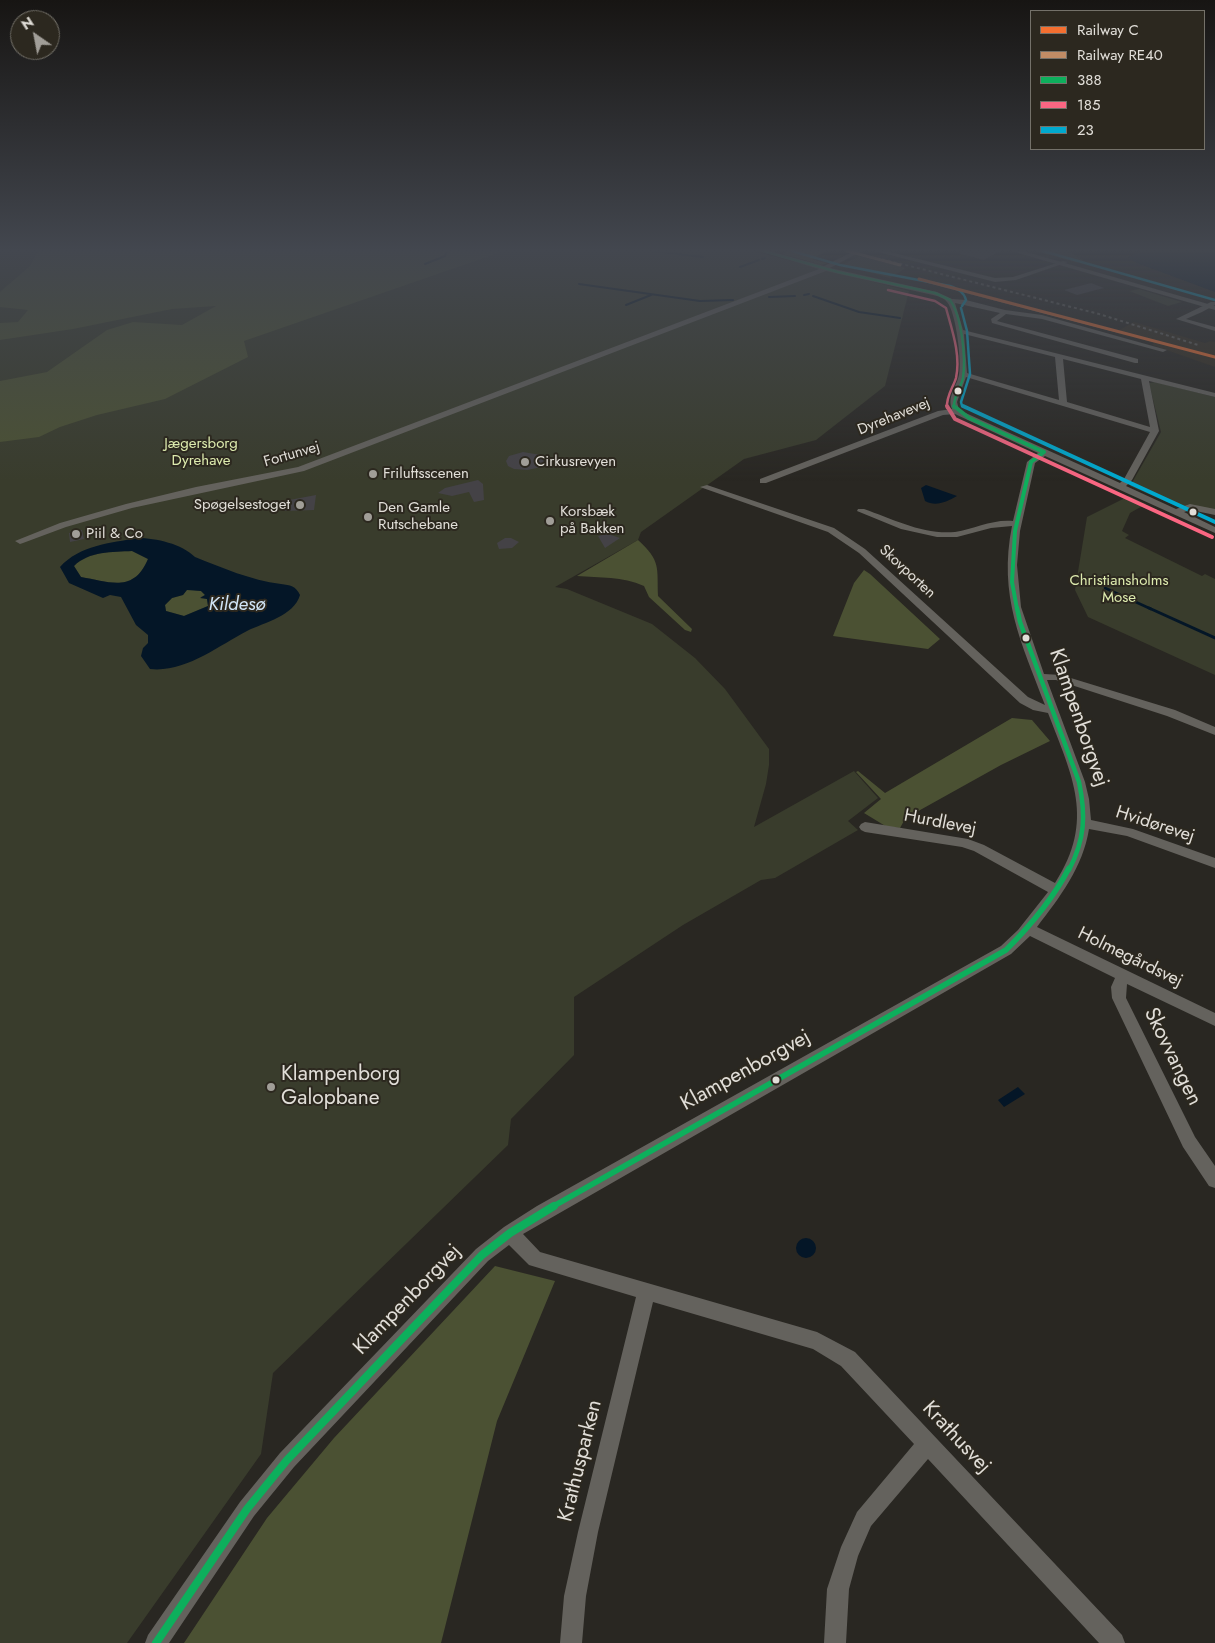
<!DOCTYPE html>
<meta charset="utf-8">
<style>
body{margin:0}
#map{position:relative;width:1215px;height:1643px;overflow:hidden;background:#292722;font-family:Jost,sans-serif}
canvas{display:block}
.legend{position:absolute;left:1030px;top:10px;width:175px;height:140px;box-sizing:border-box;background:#2c281f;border:1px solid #747169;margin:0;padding:6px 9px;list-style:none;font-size:15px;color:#e1ded8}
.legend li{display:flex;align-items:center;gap:10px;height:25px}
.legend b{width:25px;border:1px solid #747169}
.north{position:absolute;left:10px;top:10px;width:50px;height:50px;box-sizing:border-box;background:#2c281f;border:1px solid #747169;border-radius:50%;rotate:327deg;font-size:14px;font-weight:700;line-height:20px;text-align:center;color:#e1ded8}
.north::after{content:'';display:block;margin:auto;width:18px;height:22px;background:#a19e98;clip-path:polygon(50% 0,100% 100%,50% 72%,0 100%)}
</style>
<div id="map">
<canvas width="1215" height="1643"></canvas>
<ul class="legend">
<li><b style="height:6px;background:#f46f30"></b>Railway C</li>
<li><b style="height:6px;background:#c18c65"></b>Railway RE40</li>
<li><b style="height:6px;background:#0daf5c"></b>388</li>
<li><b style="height:6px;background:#fa6682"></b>185</li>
<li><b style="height:6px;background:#00a9ce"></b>23</li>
</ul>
<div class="north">N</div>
</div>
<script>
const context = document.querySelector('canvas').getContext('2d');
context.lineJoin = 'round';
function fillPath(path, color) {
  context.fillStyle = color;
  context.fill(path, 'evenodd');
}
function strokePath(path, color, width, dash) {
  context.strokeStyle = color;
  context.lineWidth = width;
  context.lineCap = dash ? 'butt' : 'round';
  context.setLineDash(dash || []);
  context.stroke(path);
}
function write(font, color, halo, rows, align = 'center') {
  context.font = font + ' Jost,sans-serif';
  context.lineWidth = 4;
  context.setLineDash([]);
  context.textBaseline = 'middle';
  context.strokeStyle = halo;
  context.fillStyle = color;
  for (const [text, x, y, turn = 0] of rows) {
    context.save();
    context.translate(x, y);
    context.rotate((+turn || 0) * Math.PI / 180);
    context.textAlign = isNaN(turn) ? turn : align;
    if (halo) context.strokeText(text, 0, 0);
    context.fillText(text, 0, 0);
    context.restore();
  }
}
fillPath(new Path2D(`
 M1134,322L1205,343L1210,341L1215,342V367L1152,345L1154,343L1114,333Z`), '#342d20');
fillPath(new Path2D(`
 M0,251H753L909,291L885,386L816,440L744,459L641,532L638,540L555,587L567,589L652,624L695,658L725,689L769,749V765L766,784L754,827L854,771L878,798L848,821L858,830L775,878L761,880L683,925L574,997V1055L511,1119L508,1145L273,1373L261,1454L127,1643H0Z
 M1035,251H1068L1083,260L1077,263Z
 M859,256L906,268L890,278L842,265Z
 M1139,289L1182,302L1168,306L1129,291Z
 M1155,382L1215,397V510L1181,508L1130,486L1161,432L1149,383Z
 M1129,496L1146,504L1130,513L1122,531L1129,535L1125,538L1202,576L1205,574L1215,579V675L1088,617L1075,590L1087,517Z`), '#393c2c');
fillPath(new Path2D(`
 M38,251H504L244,341L248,357L165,399L97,415L60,427L39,437L0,442V381L47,372L107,330L133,322L182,325L216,306L172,309L73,329L0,340V323L18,322L28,310L0,307V292L30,266Z
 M787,251H827L812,259L827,263L822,265L782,254Z
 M638,540C661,561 657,567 658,596L692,629L691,632L685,630L649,597L644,586C622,576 600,578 577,576Z
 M132,551L148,559C134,593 110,582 81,577L74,566C90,551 112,552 132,551Z
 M864,570L870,574L940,639L928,649L833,636L854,583Z
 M187,589L201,591L205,595L201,597L207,599L208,606L184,616L166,611L165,605L172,598L183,595Z
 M1012,718L1032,720L1050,741L1001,765L913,814L905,819L900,828L887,827L864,813L881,799L856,772L858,771L885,793Z
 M495,1266L555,1281L497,1421L441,1643H184L267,1518L334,1438Z`), '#4b5133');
fillPath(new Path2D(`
 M1143,251H1215V292L1137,263L1128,257Z
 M926,485L957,496C946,502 936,507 925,501L921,488Z
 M138,538C156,538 182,544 195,557C223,568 250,580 281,584C290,585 296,586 300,595C294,616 265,622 247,631C218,646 185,673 150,669L141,656L143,648L148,643V635L136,625L121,597L110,595L103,598L69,583L60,567C80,545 110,543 138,538ZM132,551L148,559C134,593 110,582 81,577L74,566C89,551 112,552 132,551ZM187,590L201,591L205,595L200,598L207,599L208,606L184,616L166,611L165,605L172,598L183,595Z
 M1018,1087L1025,1094L1004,1107L998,1100Z
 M796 1248a10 10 0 1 1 20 0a10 10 0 1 1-20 0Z`), '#041627');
strokePath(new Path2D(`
 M653,251L703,257
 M762,259L765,258
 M425,264L445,256L447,251
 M740,267L759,260
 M579,284L700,301L733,300
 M804,295L809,294
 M813,296L859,312L900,318
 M769,297L795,296
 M626,305L651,295`), '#041627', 2);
strokePath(new Path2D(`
 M1105,588L1151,609`), '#041627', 2.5);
strokePath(new Path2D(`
 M1149,608L1215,638`), '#041627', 3);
fillPath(new Path2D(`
 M960,251H1000L984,260L960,254Z
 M1091,283L1104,288L1077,295L1064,290Z
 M523,452L541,455L545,458L544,463L537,468L527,470L514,469L508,466L506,461L509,456Z
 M478,480L483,484L484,500L474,502L469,492L452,496L438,493L445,488Z
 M316,495L314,510L283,511L284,501Z
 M82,530L84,539L70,542L69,533Z
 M607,534H608L620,538L605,548L598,536Z
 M505,538H511L519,542L512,548L499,549L497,543Z`), '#444246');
fillPath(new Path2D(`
 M759,251H770L824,266L854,251H862L830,268L937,292L952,299L966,300L1005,310L1042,315L1167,350L1163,352L1042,319L1006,314L997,321L1138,359V363H1135L992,323L991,319L1000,313L955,303L963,330L1215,393V397L1149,381L1159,431L1132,480L1126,486L1176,509L1190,504L1215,509V515L1191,510L1184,512L1215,527V533L1045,456L1035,463L1020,531L1017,565L1021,607L1044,674L1061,675L1175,710L1215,727V735L1167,716L1056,680H1047L1085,782L1089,799L1091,820L1133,829L1215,858V868L1127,836L1089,829C1083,867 1060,897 1037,927L1215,1013V1026L1127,984L1126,998L1195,1137L1215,1166V1188L1209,1186L1183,1147L1112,998L1111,987L1115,978L1030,936L1011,954L523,1234L540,1252L817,1332L855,1352L1122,1635L1125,1643H1099L928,1459L871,1526L858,1556L849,1589L846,1643H824L827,1589L841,1547L857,1512L914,1444L841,1366L813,1349L653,1302L598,1532L586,1596L582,1643H560L564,1596L578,1532L636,1297L529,1265L509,1245L488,1261L294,1467L254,1516L169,1643H145L148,1635L240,1502L280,1453L476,1249L504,1227L537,1206L1001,946L1018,930L1048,892L974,851L962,847L865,832L861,830L859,827L861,824L865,822L968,839L984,845L1055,883C1096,820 1072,776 1048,713L1033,710L1020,703L859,553L828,532L700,487L707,485L834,528L865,549L1028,697L1045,705C1021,642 998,596 1012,526L991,528L957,537H937L901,529L857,511L858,509H864C893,519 923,535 955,532C975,529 992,519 1013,521L1027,462L1038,453L955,414L943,415L766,483H760V479L938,411L952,409C947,397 956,388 959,375C962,362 956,312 947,302C944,298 938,296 933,295L826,271L304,471L132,508L66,527L23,543L20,544L15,541L60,523L126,504L196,487L298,467L819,269ZM964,334L1055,357L1059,400L967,373ZM1063,359L1141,379L1150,427L1067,402ZM966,377L1150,432L1124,479L1120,483L959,410L957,402Z
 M874,251H886L995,278L1013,277L1063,261L1068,262L1016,280L995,282Z
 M1211,302H1215V305L1202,312L1186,319L1215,327V331L1176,319Z`), '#64625d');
fillPath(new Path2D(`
 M1011,251H1023L1215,306V310Z`), '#64625c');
strokePath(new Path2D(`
 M918,280L1117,332`), '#63625e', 1);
strokePath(new Path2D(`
 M882,259L1099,314L1198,345`), '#63625e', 2, [3, 3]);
strokePath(new Path2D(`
 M763,251L838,272L935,293L950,300C962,317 966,358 963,378C961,388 953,396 954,408`), '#0daf5c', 2.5);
strokePath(new Path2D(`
 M954,406L969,418L1044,452
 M1017,609L1012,582L1015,531L1031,462L1044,452`), '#0daf5c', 4);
strokePath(new Path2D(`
 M1017,608L1020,622L1079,782C1086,815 1085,839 1069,870`), '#0daf5c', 4.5);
strokePath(new Path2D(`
 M552,1207L1006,950C1030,926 1053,899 1069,868`), '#0daf5c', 5.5);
strokePath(new Path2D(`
 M156,1643L247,1509L287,1460L482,1255L510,1233L554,1206`), '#0daf5c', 8);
strokePath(new Path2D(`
 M888,290L935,301L946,308C952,330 961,355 956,378C953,388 946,396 947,408`), '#fa6682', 2.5);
strokePath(new Path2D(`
 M947,406L955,419L1212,537`), '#fa6682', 4);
strokePath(new Path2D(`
 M792,251L840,265L950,286C958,289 964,292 966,300L962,306
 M1043,251L1215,300
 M961,308L967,331L970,374L961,402L962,406L966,408`), '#00a9ce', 2.5);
strokePath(new Path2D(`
 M963,406L1215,522`), '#00a9ce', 4);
strokePath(new Path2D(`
 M919,279L1215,357`), '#f46f30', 3);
strokePath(new Path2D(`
 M847,251L900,265`), '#c18c65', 3);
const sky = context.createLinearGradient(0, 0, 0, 481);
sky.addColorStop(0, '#171513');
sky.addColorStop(0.52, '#43474f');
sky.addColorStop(1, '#43474f00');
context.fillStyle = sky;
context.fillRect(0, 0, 1215, 481);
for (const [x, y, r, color] of [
 [958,391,4.5,"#e1ded8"],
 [525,462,5,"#a19e98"],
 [373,474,5,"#a19e98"],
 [300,505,5,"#a19e98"],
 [1193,512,4.5,"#e1ded8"],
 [368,517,5,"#a19e98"],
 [550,521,5,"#a19e98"],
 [76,534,5,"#a19e98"],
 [1026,638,4.5,"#e1ded8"],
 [776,1080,4.5,"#e1ded8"],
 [271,1087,5,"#a19e98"]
]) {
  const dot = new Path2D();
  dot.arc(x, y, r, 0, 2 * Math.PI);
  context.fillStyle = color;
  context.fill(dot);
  strokePath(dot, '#2c281f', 2);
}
write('15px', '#e1ded8', '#2c281f', [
 ["Dyrehavevej",894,417,-22],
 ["Fortunvej",292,455,-16],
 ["Skovporten",907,572,43]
]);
write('15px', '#ddebae', '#2c281f', [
 ["Jægersborg",201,444],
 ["Dyrehave",201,461],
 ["Christiansholms",1119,581],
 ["Mose",1119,598]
]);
write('15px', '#e1ded8', '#2c281f', [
 ["Cirkusrevyen",535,462],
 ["Friluftsscenen",383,474],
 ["Spøgelsestoget",290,505,"right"],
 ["Den Gamle",378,508],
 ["Rutschebane",378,525],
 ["Korsbæk",560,512],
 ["på Bakken",560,529],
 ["Piil & Co",86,534]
], 'left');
write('18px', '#e1ded8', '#2c281f', [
 ["Hurdlevej",940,823,11],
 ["Hvidørevej",1155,825,18],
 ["Holmegårdsvej",1130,958,26]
]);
write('italic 19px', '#d1e5f7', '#2c281f', [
 ["Kildesø",237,605]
]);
write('21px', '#e1ded8', '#2c281f', [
 ["Klampenborgvej",1078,718,71],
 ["Skovvangen",1172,1057,64],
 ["Klampenborgvej",746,1071,-29],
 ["Klampenborgvej",408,1300,-46],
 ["Krathusvej",956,1438,47],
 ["Krathusparken",581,1461,-76]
]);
write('21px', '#e1ded8', '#2c281f', [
 ["Klampenborg",281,1075],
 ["Galopbane",281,1099]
], 'left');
</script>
